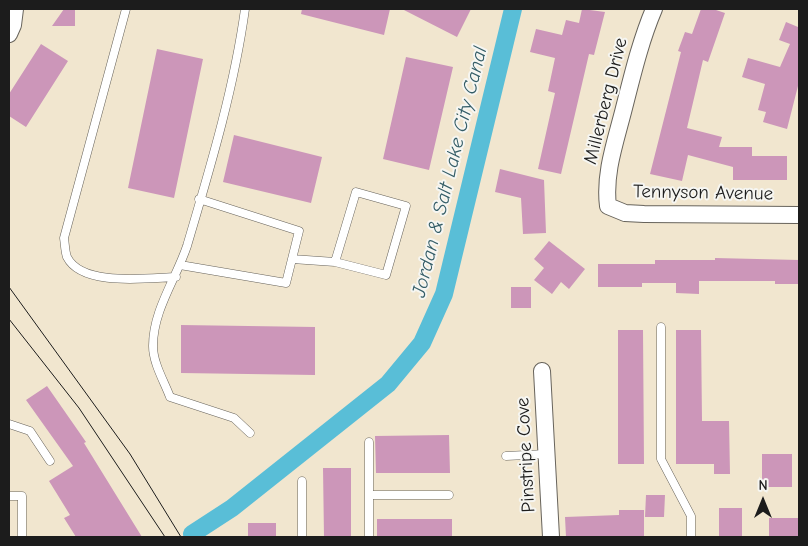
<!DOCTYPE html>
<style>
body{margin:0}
#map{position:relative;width:808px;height:546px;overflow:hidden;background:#f1e6cf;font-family:"Comic Neue",sans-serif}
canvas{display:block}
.frame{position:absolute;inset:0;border:10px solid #1c1c1c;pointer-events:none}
.north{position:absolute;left:738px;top:476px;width:50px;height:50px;-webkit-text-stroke:4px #f6f6f2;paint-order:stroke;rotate:0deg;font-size:14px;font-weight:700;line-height:20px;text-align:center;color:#1c1c1c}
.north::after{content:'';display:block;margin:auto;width:18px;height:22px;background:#1c1c1c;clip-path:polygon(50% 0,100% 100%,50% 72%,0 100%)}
</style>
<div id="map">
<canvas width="808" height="546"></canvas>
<div class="frame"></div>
<div class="north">N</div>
</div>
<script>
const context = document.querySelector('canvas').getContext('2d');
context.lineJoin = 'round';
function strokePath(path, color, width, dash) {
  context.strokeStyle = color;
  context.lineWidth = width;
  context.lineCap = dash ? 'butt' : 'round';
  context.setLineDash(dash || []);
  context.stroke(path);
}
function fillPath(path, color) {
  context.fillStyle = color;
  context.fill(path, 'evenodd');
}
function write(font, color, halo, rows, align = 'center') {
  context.font = font + ' "Comic Neue",sans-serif';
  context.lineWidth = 4;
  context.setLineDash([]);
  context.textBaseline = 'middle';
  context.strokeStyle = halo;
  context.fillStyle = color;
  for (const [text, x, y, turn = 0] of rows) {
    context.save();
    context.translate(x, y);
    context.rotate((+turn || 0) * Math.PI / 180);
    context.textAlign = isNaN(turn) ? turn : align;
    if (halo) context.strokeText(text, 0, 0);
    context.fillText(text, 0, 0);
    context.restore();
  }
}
strokePath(new Path2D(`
 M192,534L232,508L388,384L422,343L444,294L513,9`), '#59bed7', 18);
fillPath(new Path2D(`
 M64,9H75V26H52Z
 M302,9H390L384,35L301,14Z
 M402,9H471L457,37Z
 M582,9L605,12L594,55L589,54L561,174L538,169L555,93L548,91L555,58L530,52L536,29L562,35L566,20L579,23Z
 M701,9H713L725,13L708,62L703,60L687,128L722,137L719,147H752V156H787V180H733V167L688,155L682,181L650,174L681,52L678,51L685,32L692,34Z
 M786,22L798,27L799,23V82L787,129L763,122L766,112L758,110L765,84L742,77L748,58L780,67L790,44L779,40Z
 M41,44L68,61L26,127L9,116V94Z
 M157,49L203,59L174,198L128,188Z
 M406,57L453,67L429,170L383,159Z
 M234,135L322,157L311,203L223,182Z
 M500,169L544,180L546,233L523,234L521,198L495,192Z
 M549,241L585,269L569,289L561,282L552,294L534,280L544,268L534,259Z
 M715,258L799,260V284H775V281H699V294L676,293V283H642V287H598V264H655V260H715Z
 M511,287H531V308H511Z
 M181,325L315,327V375L181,373Z
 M618,330H643L644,464H618Z
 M676,330H701L702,421H729L730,474H714V464H676Z
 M47,386L86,442L84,443L142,537H76L64,518L70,515L49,481L73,466L26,400Z
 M449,435L450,473H376L375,436Z
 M762,454H792V487H762Z
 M323,468H351V537H324Z
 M646,495H665L664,517H645Z
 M719,508H742V537H719Z
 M619,510H644V537H566L565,517L619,515Z
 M769,518H799V537H769Z
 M377,519H452V537H377Z
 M248,523H276V537H248Z`), '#cc96b9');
const lane = new Path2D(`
 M126,9L64,238C65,244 65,252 67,257C82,287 147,278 176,277
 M245,9C234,89 210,168 187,246C176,279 153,310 153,346C153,363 164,381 170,397L234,418L250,433
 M292,259L335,262L386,275L406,206L356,192L335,262
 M180,265L286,283L299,231L199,199
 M661,327V459L691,516V537
 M9,424L30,431L50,461
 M369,442V537
 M506,456L546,454
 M369,495H449
 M9,496H22V537
 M302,537V481`);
const street = new Path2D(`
 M654,9C640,42 632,77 623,112C615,143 604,174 608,206L625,213L644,214L799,215
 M9,34L13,25L15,9
 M542,371L551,537`);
strokePath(lane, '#67635b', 9);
strokePath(street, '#67635b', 18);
strokePath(lane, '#fff', 8);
strokePath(street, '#fff', 16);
strokePath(new Path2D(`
 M9,287L130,454L181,537
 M9,319L79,408L165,537`), '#1c1c1c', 1);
write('19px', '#1c1c1c', '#f6f6f2', [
 ["Millerberg Drive",606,101,-76],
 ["Tennyson Avenue",703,193,1],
 ["Pinstripe Cove",526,455,-93]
]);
write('italic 20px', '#345d67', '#f6f6f2', [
 ["Jordan & Salt Lake City Canal",450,172,-76]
]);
</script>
